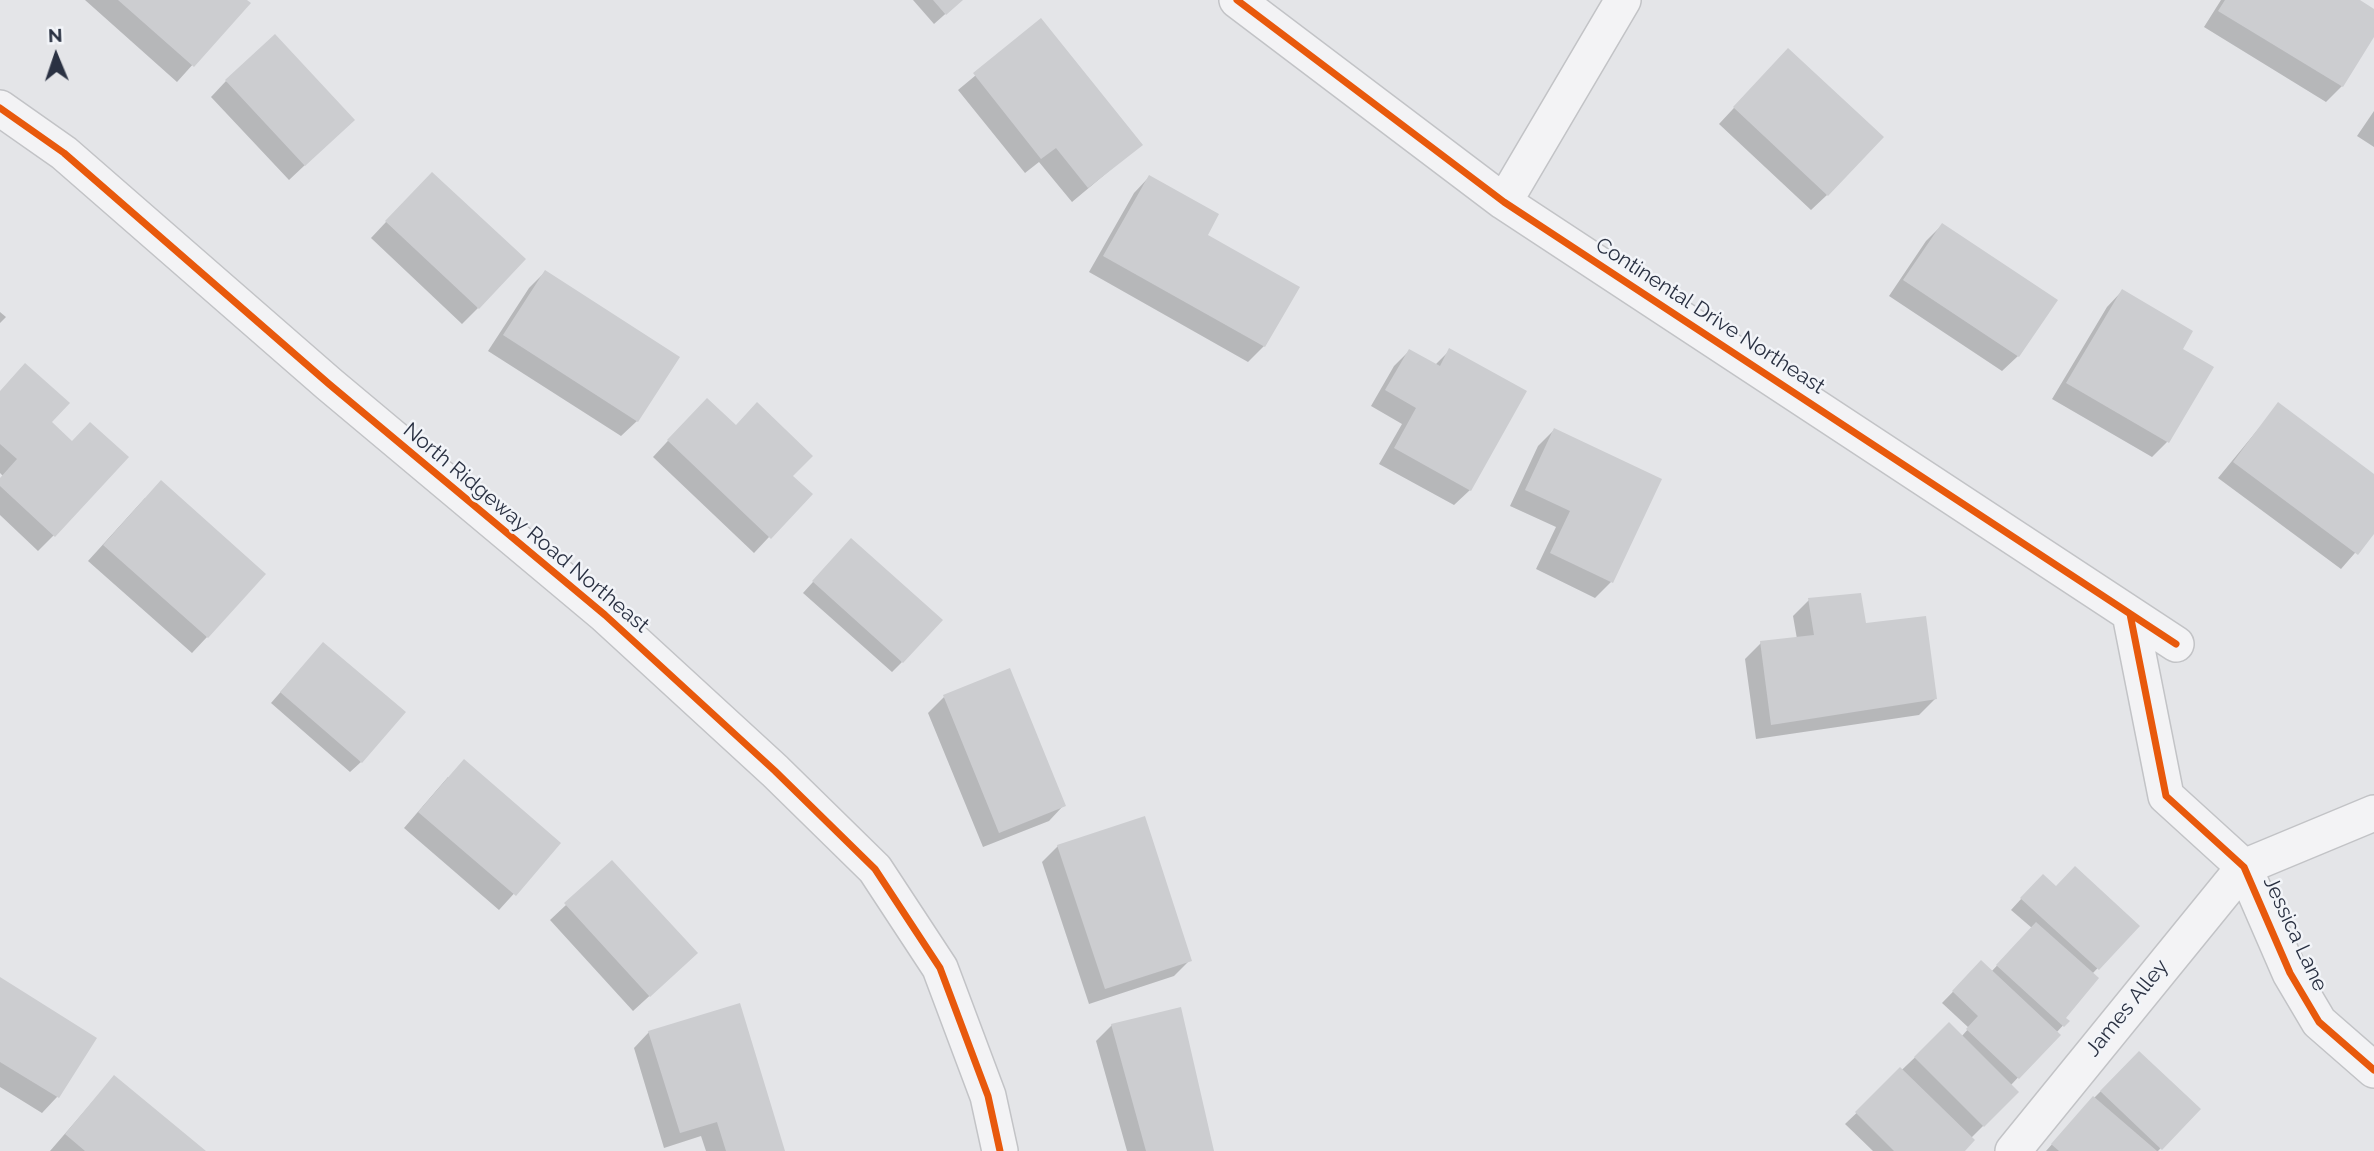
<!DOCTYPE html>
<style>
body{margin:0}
#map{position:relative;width:2374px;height:1151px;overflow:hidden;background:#e4e5e8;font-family:Raleway,sans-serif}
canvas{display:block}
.north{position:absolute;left:21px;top:21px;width:70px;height:70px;-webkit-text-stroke:5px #f2f4f8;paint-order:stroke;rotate:358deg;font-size:19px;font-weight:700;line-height:28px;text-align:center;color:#2a3142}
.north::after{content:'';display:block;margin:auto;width:24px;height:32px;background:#2a3142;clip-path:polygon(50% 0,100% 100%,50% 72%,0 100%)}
</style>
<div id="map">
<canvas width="2374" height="1151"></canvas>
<div class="north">N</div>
</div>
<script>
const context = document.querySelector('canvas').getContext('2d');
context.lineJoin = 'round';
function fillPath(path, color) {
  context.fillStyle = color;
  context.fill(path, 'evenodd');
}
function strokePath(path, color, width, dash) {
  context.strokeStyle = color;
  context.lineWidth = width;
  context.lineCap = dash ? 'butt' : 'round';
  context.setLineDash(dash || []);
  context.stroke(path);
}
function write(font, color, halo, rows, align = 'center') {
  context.font = font + ' Raleway,sans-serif';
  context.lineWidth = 5;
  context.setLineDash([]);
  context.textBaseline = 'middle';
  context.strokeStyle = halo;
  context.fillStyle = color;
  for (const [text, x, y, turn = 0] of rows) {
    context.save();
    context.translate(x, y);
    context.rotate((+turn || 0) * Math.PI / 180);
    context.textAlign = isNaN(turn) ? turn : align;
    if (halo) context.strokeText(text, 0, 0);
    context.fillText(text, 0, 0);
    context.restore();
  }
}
fillPath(new Path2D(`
 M85,0H245L248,3L177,82Z
 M913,0H961L934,24Z
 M2221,0H2357L2374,11V33L2342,86L2326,102L2204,27Z
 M1041,21L1140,145L1072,202L1039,162L1025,173L958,90Z
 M1773,66L1827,195L1811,210L1719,124Z
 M226,81L337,135L289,180L211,97Z
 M2374,111V147L2357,136Z
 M1149,177L1205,235L1297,287L1264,346L1248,362L1089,272L1134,193Z
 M416,190L478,308L462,324L371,238Z
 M1942,225L2018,356L2002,371L1889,296L1926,241Z
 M545,272L637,421L621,436L488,351L529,288Z
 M2122,291L2180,350L2167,442L2152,457L2052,399L2107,307Z
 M0,312L6,317L0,323Z
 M1450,350L1470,490L1454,505L1379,464L1402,424L1371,406L1394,366L1409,351L1435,365Z
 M0,392L54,535L38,551L0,515V479L3,476L0,473Z
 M2278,405L2374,476V531L2341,569L2218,478Z
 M691,416L791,476L769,537L754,553L653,457Z
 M1554,430L1611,582L1595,598L1536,569L1556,527L1510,506L1538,446Z
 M145,498L207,637L192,653L88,561Z
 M841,551L902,662L892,672L803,593Z
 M1809,600L1865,625L1935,699L1919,715L1756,739L1745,659L1761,643L1797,639L1793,616Z
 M313,655L361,762L350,772L271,703Z
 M944,697L1064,805L1049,821L983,847L928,713Z
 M448,777L559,844L499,910L404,828Z
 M1058,846L1190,960L1174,976L1089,1004L1042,862Z
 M612,862L680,968L633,1011L550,920Z
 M2032,887L2056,888L2138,926L2092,974L2064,1018L2067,1021L2056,1033L2058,1035L2010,1086L2017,1092L1971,1138L1962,1151H1873L1845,1124L1949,1025L1961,1037L1969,1028L1942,1003L1981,963L1991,972L2032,928L2011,910Z
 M0,979L95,1038L57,1097L42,1113L0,1087Z
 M1112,1025L1212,1151H1127L1096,1041Z
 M649,1032L783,1151H706L701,1136L664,1148L634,1048Z
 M2139,1053L2198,1109L2158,1151H2046L2083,1109Z
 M114,1077L203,1151H50Z`), '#0003');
fillPath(new Path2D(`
 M118,0H247L251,3L194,67Z
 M933,0H963L946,15Z
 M2225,0H2360L2374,9V37L2343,87L2218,11Z
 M1041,18L1143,145L1088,188L1056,148L1041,159L973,73Z
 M275,34L355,120L305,166L225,80Z
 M1788,48L1884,137L1828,196L1733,107Z
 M432,172L526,259L479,309L385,221Z
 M1149,175L1219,214L1208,235L1300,287L1265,347L1103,256Z
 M1942,223L2058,300L2019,357L1903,280Z
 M545,270L680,357L638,422L503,335Z
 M2122,289L2193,331L2183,349L2214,367L2169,443L2066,383Z
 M1449,348L1527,391L1471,491L1394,448L1416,408L1385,390L1409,349L1440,366Z
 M25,363L70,403L52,422L72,441L90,422L129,457L55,537L0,486V478L17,459L0,444V391Z
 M707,398L736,425L757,402L813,456L793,476L813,494L771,539L667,440Z
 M2278,402L2374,474V534L2358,555L2233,462Z
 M1554,428L1662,479L1613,583L1550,553L1570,511L1525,490Z
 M161,480L266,574L208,638L103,545Z
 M851,538L943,620L903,663L812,581Z
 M1861,593L1866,623L1926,616L1937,699L1771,725L1760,641L1814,635L1808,598Z
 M323,642L406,712L362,763L280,692Z
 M1010,668L1066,806L999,833L943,695Z
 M464,759L561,843L516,896L418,812Z
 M1145,816L1192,961L1105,989L1057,845Z
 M612,860L698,953L650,997L564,903Z
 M2075,866L2140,926L2099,970L2020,898L2043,874L2056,886Z
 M2036,922L2099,978L2066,1018L2070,1021L2064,1027L1996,965Z
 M1981,960L2061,1035L2019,1079L1966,1029L1978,1016L1952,991Z
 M0,977L97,1038L59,1098L0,1062Z
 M740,1003L785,1151H726L717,1122L680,1133L648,1031Z
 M1181,1007L1214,1151H1146L1111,1024Z
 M1949,1022L2019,1092L1984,1127L1914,1057Z
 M2139,1051L2201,1109L2162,1150L2100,1091Z
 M1900,1067L1975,1140L1965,1151H1894L1855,1112Z
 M114,1075L206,1151H85L65,1134Z
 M2093,1096L2157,1151H2059L2051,1144Z`), '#cccdd0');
const minor = new Path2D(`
 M1237,0L1504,202L2176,644
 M0,108L64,153L329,384L605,615L775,771L875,869L940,968L988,1096L1000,1151
 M1504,202L1623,0
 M2130,614L2166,796L2244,867L2290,973L2319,1022L2374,1070
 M2013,1151L2244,867L2374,813`);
strokePath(minor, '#c2c3c6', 38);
strokePath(minor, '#f3f3f5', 35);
strokePath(new Path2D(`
 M1237,0L1504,202L2176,644
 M0,108L64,153L329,384L605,615L775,771L875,869L940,968L988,1096L1000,1151
 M2130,614L2166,796L2244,867L2290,973L2319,1022L2374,1070`), '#e8590c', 7);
write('21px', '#2a3142', '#f2f4f8', [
 ["Continental Drive Northeast",1710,316,33],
 ["North Ridgeway Road Northeast",526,528,40],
 ["Jessica Lane",2295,934,65],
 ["James Alley",2127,1008,-51]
]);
</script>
